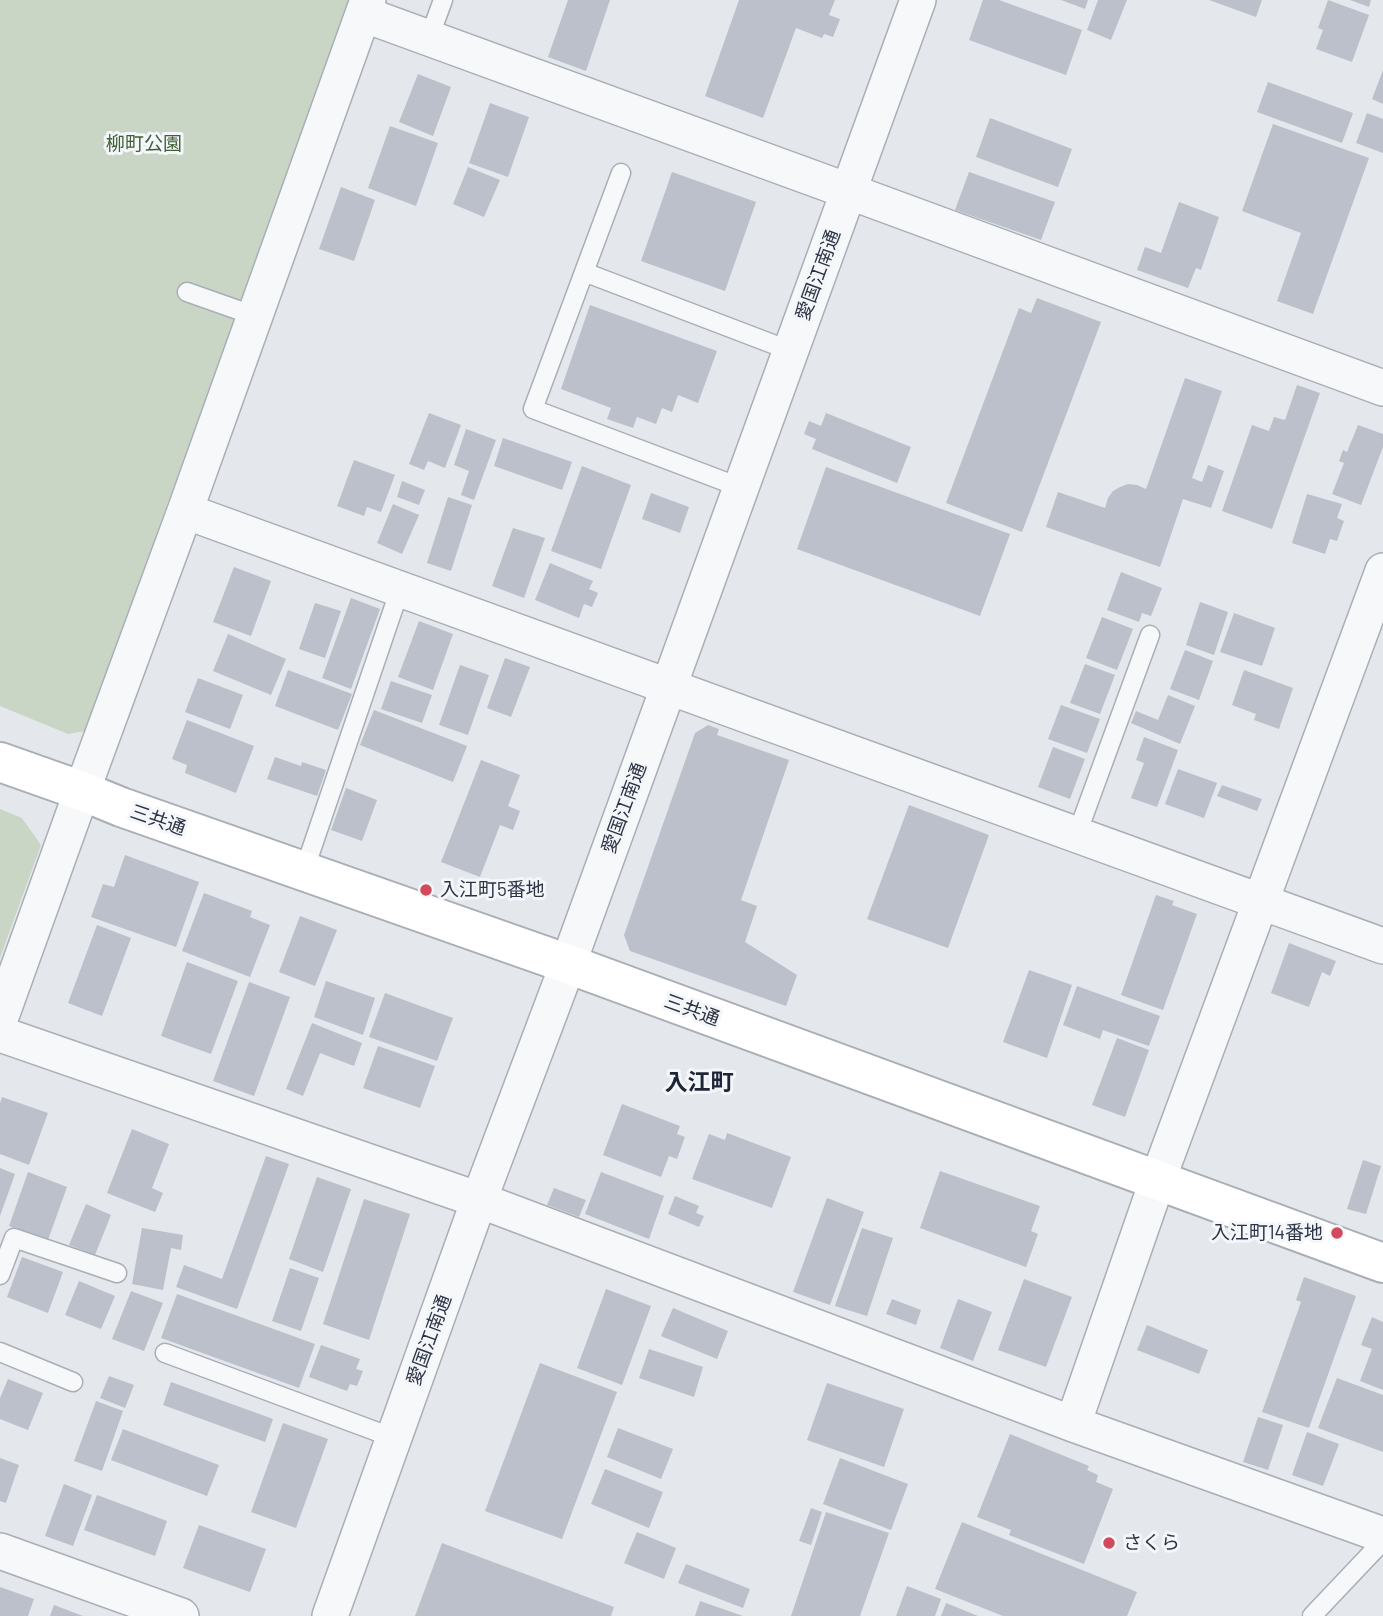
<!DOCTYPE html>
<meta charset="utf-8">
<style>
body{margin:0}
canvas{display:block;background:#e4e7ec}
</style>
<canvas width="1383" height="1616"></canvas>
<script>
const context = document.querySelector('canvas').getContext('2d');
context.lineJoin = 'round';
function fillPath(path, color) {
  context.fillStyle = color;
  context.fill(path, 'evenodd');
}
function strokePath(path, color, width, dash) {
  context.strokeStyle = color;
  context.lineWidth = width;
  context.lineCap = dash ? 'butt' : 'round';
  context.setLineDash(dash || []);
  context.stroke(path);
}
function write(font, color, halo, rows, align = 'center') {
  context.font = font + ' Barlow,"Noto Sans JP",sans-serif';
  context.lineWidth = 6;
  context.setLineDash([]);
  context.textBaseline = 'middle';
  context.strokeStyle = halo;
  context.fillStyle = color;
  for (const [text, x, y, turn = 0] of rows) {
    context.save();
    context.translate(x, y);
    context.rotate((+turn || 0) * Math.PI / 180);
    context.textAlign = isNaN(turn) ? turn : align;
    if (halo) context.strokeText(text, 0, 0);
    context.fillText(text, 0, 0);
    context.restore();
  }
}
fillPath(new Path2D(`
 M0,0H350L85,731L68,734L0,706Z
 M0,809L22,818L41,845L0,958Z`), '#c9d6c5');
fillPath(new Path2D(`
 M568,0H610L586,71L548,57Z
 M739,0H835L829,15L840,19L833,37L824,34L822,38L796,28L763,118L705,96Z
 M983,0H999L1082,30L1066,75L969,40Z
 M1061,0H1088L1085,9Z
 M1098,0H1127L1111,40L1087,30Z
 M1209,0H1262L1256,17Z
 M1328,0L1369,15L1352,62L1316,49L1323,30L1318,28Z
 M1350,0H1371L1369,7Z
 M1383,70V104L1372,99Z
 M418,74L451,87L433,136L399,122Z
 M1268,82L1353,113L1342,143L1257,112Z
 M490,103L529,117L508,177L469,163Z
 M1367,113L1383,119V153L1356,143Z
 M990,118L1072,149L1058,187L976,157Z
 M1273,124L1369,158L1313,314L1277,301L1301,233L1242,211Z
 M390,126L438,143L416,206L368,188Z
 M468,167L500,180L484,217L453,204Z
 M672,172L756,202L725,291L641,261Z
 M969,172L1055,202L1041,240L955,210Z
 M341,187L375,200L354,261L319,249Z
 M1179,202L1219,217L1201,270L1196,268L1188,288L1137,270L1145,247L1161,253Z
 M1037,298L1101,322L1022,532L946,503L1019,308L1031,313Z
 M590,305L717,351L698,403L678,395L672,412L662,408L656,424L637,417L633,428L607,419L611,408L561,389Z
 M1185,378L1222,391L1192,478L1202,482L1208,465L1224,471L1211,508L1183,499L1160,567L1046,527L1058,492L1105,508L1108,498L1113,491L1120,487L1128,484L1137,485L1146,489Z
 M1297,385L1320,393L1272,529L1222,511L1252,425L1269,431L1274,417L1285,420Z
 M429,413L461,425L445,468L428,461L424,470L409,464Z
 M826,413L911,447L897,483L812,449L816,439L804,434L809,421L821,426Z
 M1358,425L1383,434V447L1361,505L1332,494L1344,463L1339,461L1343,450L1347,452Z
 M466,429L496,440L474,500L461,495L469,471L454,465Z
 M503,438L572,462L562,490L494,466Z
 M354,460L395,475L381,512L367,507L364,516L337,506Z
 M582,466L631,485L601,569L551,551Z
 M826,467L1010,534L980,616L797,549Z
 M402,481L425,490L419,505L397,497Z
 M651,493L689,507L680,533L642,519Z
 M1307,494L1342,504L1337,518L1344,521L1337,541L1330,539L1325,554L1292,543Z
 M448,497L472,505L451,571L427,563Z
 M393,504L419,515L402,554L377,543Z
 M513,528L545,538L524,598L492,586Z
 M550,563L593,581L589,589L598,593L592,607L584,604L579,618L535,600Z
 M234,567L271,581L251,636L213,622Z
 M1121,572L1162,588L1151,616L1142,613L1139,622L1107,610Z
 M351,598L380,609L351,689L322,678Z
 M1200,602L1228,612L1214,655L1186,645Z
 M315,603L341,611L325,658L299,649Z
 M1234,613L1275,628L1262,666L1220,652Z
 M1102,617L1133,629L1117,670L1086,658Z
 M419,621L453,634L433,690L398,677Z
 M228,634L286,659L271,695L213,671Z
 M1185,650L1213,661L1199,700L1170,689Z
 M505,658L530,667L511,717L487,708Z
 M1085,664L1115,675L1100,714L1070,703Z
 M460,665L489,675L468,735L439,725Z
 M288,670L352,694L338,730L275,706Z
 M1244,670L1293,688L1279,729L1254,720L1256,714L1232,705Z
 M198,678L243,695L230,729L185,712Z
 M391,681L432,695L422,723L381,709Z
 M1168,695L1195,706L1180,744L1131,723L1136,711L1158,720Z
 M1061,705L1100,719L1087,753L1048,739Z
 M374,710L467,746L453,782L360,745Z
 M187,720L254,746L236,793L185,773L187,765L172,759Z
 M708,725L719,729L717,735L789,760L741,900L757,906L745,942L797,975L786,1006L630,951L624,935L695,733Z
 M1144,737L1178,750L1157,807L1131,798L1144,763L1136,760Z
 M1053,747L1085,759L1070,799L1038,787Z
 M275,757L301,766L302,762L326,770L317,796L267,779Z
 M481,760L520,775L508,806L520,811L513,830L500,825L480,877L441,862Z
 M1178,769L1217,783L1204,818L1165,804Z
 M1222,785L1262,799L1257,811L1217,796Z
 M346,788L377,800L362,841L331,830Z
 M909,805L989,835L948,948L867,919Z
 M125,855L199,882L176,947L91,917L103,884L114,887Z
 M204,893L252,911L250,917L270,925L250,977L182,951Z
 M1156,895L1174,901L1172,905L1197,914L1163,1010L1121,995Z
 M300,916L337,930L315,986L279,972Z
 M97,925L131,938L102,1016L68,1003Z
 M1289,943L1336,961L1330,976L1322,972L1309,1007L1271,993Z
 M187,962L238,981L211,1054L161,1036Z
 M1029,970L1072,985L1047,1058L1003,1042Z
 M326,981L375,998L363,1035L314,1017Z
 M249,982L290,997L254,1096L213,1081Z
 M1077,986L1160,1016L1149,1046L1103,1030L1100,1039L1063,1025Z
 M385,993L453,1018L437,1061L369,1037Z
 M312,1023L362,1043L354,1066L320,1053L303,1096L286,1089Z
 M1117,1038L1149,1050L1125,1117L1092,1105Z
 M378,1046L435,1066L420,1108L363,1088Z
 M2,1097L48,1113L29,1165L0,1154V1103Z
 M622,1104L680,1126L677,1134L685,1137L677,1159L669,1156L661,1177L603,1155Z
 M132,1129L169,1144L152,1188L163,1193L155,1212L107,1193Z
 M727,1133L791,1157L772,1208L692,1179L709,1134L725,1140Z
 M266,1156L289,1164L237,1309L176,1287L184,1265L222,1279Z
 M1363,1160L1381,1166L1366,1214L1347,1209Z
 M0,1168L15,1174L0,1216Z
 M940,1171L1040,1206L1031,1231L1038,1234L1026,1267L920,1228Z
 M28,1172L67,1187L48,1240L9,1226Z
 M601,1172L664,1196L649,1239L585,1214Z
 M317,1177L351,1189L323,1272L289,1259Z
 M554,1188L586,1200L579,1217L547,1205Z
 M675,1196L699,1206L696,1213L704,1216L699,1227L668,1214Z
 M827,1198L864,1212L830,1305L793,1292Z
 M364,1199L410,1214L369,1340L323,1324Z
 M86,1204L111,1215L95,1255L69,1245Z
 M142,1228L183,1235L181,1250L171,1248L163,1290L132,1284Z
 M862,1228L893,1238L867,1316L835,1306Z
 M22,1257L63,1272L48,1313L7,1297Z
 M290,1268L319,1278L301,1331L272,1321Z
 M1304,1277L1356,1296L1309,1428L1262,1412L1301,1302L1296,1300Z
 M1024,1279L1072,1297L1046,1367L998,1350Z
 M79,1281L115,1296L101,1329L65,1315Z
 M606,1289L651,1306L622,1385L577,1368Z
 M131,1291L163,1303L144,1351L112,1339Z
 M177,1294L315,1344L299,1388L161,1338Z
 M892,1299L921,1310L916,1325L886,1314Z
 M958,1299L992,1312L973,1361L940,1348Z
 M673,1308L728,1331L717,1359L661,1336Z
 M1372,1317L1383,1322V1390L1360,1381L1372,1349L1361,1345Z
 M1147,1325L1208,1350L1199,1374L1137,1350Z
 M321,1345L360,1359L356,1369L363,1371L357,1386L350,1384L347,1391L309,1377Z
 M649,1349L703,1367L694,1397L639,1378Z
 M540,1363L617,1392L562,1539L485,1511Z
 M109,1376L134,1385L125,1408L100,1398Z
 M1337,1378L1383,1395V1452L1318,1428Z
 M8,1379L43,1393L28,1430L0,1419V1398Z
 M171,1382L273,1419L265,1442L163,1405Z
 M827,1383L904,1409L884,1467L807,1440Z
 M96,1401L123,1411L102,1471L74,1461Z
 M1258,1417L1283,1425L1268,1470L1243,1462Z
 M283,1423L328,1439L296,1528L251,1512Z
 M618,1428L673,1449L661,1479L607,1457Z
 M123,1429L219,1465L207,1496L111,1460Z
 M1307,1432L1339,1444L1323,1486L1292,1475Z
 M1010,1434L1089,1466L1087,1470L1098,1475L1096,1482L1113,1489L1084,1564L1009,1535L1011,1530L977,1517Z
 M0,1458L19,1465L6,1503L0,1501Z
 M840,1458L908,1484L891,1530L823,1504Z
 M605,1469L663,1492L649,1528L591,1504Z
 M64,1484L92,1495L73,1546L45,1536Z
 M97,1495L167,1521L155,1556L84,1530Z
 M811,1508L822,1512L811,1545L799,1541Z
 M826,1512L889,1533L860,1616H791Z
 M962,1522L1137,1592L1127,1616H1003L935,1589Z
 M199,1525L266,1549L250,1592L183,1568Z
 M637,1532L676,1548L664,1579L624,1563Z
 M442,1543L614,1607L611,1616H415Z
 M686,1564L750,1589L743,1608L678,1583Z
 M907,1586L941,1599L935,1616H896Z
 M0,1587L34,1599L28,1616H0Z
 M700,1601L743,1616H695Z
 M946,1603L978,1616H941Z
 M54,1605L83,1616H50Z`), '#bbc0ca');
const lane = new Path2D(`
 M429,38L443,0
 M621,173L533,409L742,488
 M584,272L791,351
 M187,292L255,316
 M1077,834L1150,635
 M304,871L400,589
 M0,1275L14,1238L117,1273
 M0,1352L73,1382
 M165,1353L394,1438
 M1312,1616L1383,1541`);
const street = new Path2D(`
 M363,14L848,191L1383,388
 M185,511L1383,946
 M0,1019L82,791L185,511L368,0
 M0,1034L479,1200L1073,1424L1383,1535
 M1073,1424L1158,1179L1383,571
 M0,1551L181,1616
 M330,1616L479,1200L568,964L918,0`);
const secondary = new Path2D(`
 M0,762L82,791L121,807L568,964L1383,1263`);
strokePath(lane, '#a9aeb7', 21);
strokePath(street, '#a9aeb7', 38);
strokePath(secondary, '#a9aeb7', 42);
strokePath(lane, '#f7f8fa', 18);
strokePath(street, '#f7f8fa', 35);
strokePath(secondary, '#fff', 38);
for (const [x, y, r, color] of [
 [426,890,7,"#d1495b"],
 [1337,1233,7,"#d1495b"],
 [1109,1543,7,"#d1495b"]
]) {
  const dot = new Path2D();
  dot.arc(x, y, r, 0, 2 * Math.PI);
  context.fillStyle = color;
  context.fill(dot);
  strokePath(dot, '#f4f6f9', 2.5);
}
write('19px', '#3f6138', '#f4f6f9', [
 ["柳町公園",144,144]
]);
write('19px', '#2b3445', '#f4f6f9', [
 ["愛国江南通",818,275,-70],
 ["愛国江南通",624,808,-70],
 ["三共通",158,820,19],
 ["三共通",692,1010,20],
 ["愛国江南通",429,1340,-70]
]);
write('19px', '#2b3445', '#f4f6f9', [
 ["入江町5番地",440,890],
 ["入江町14番地",1323,1233,"right"],
 ["さくら",1123,1543]
], 'left');
write('bold 23px', '#1d2536', '#f4f6f9', [
 ["入江町",699,1082]
]);
</script>
